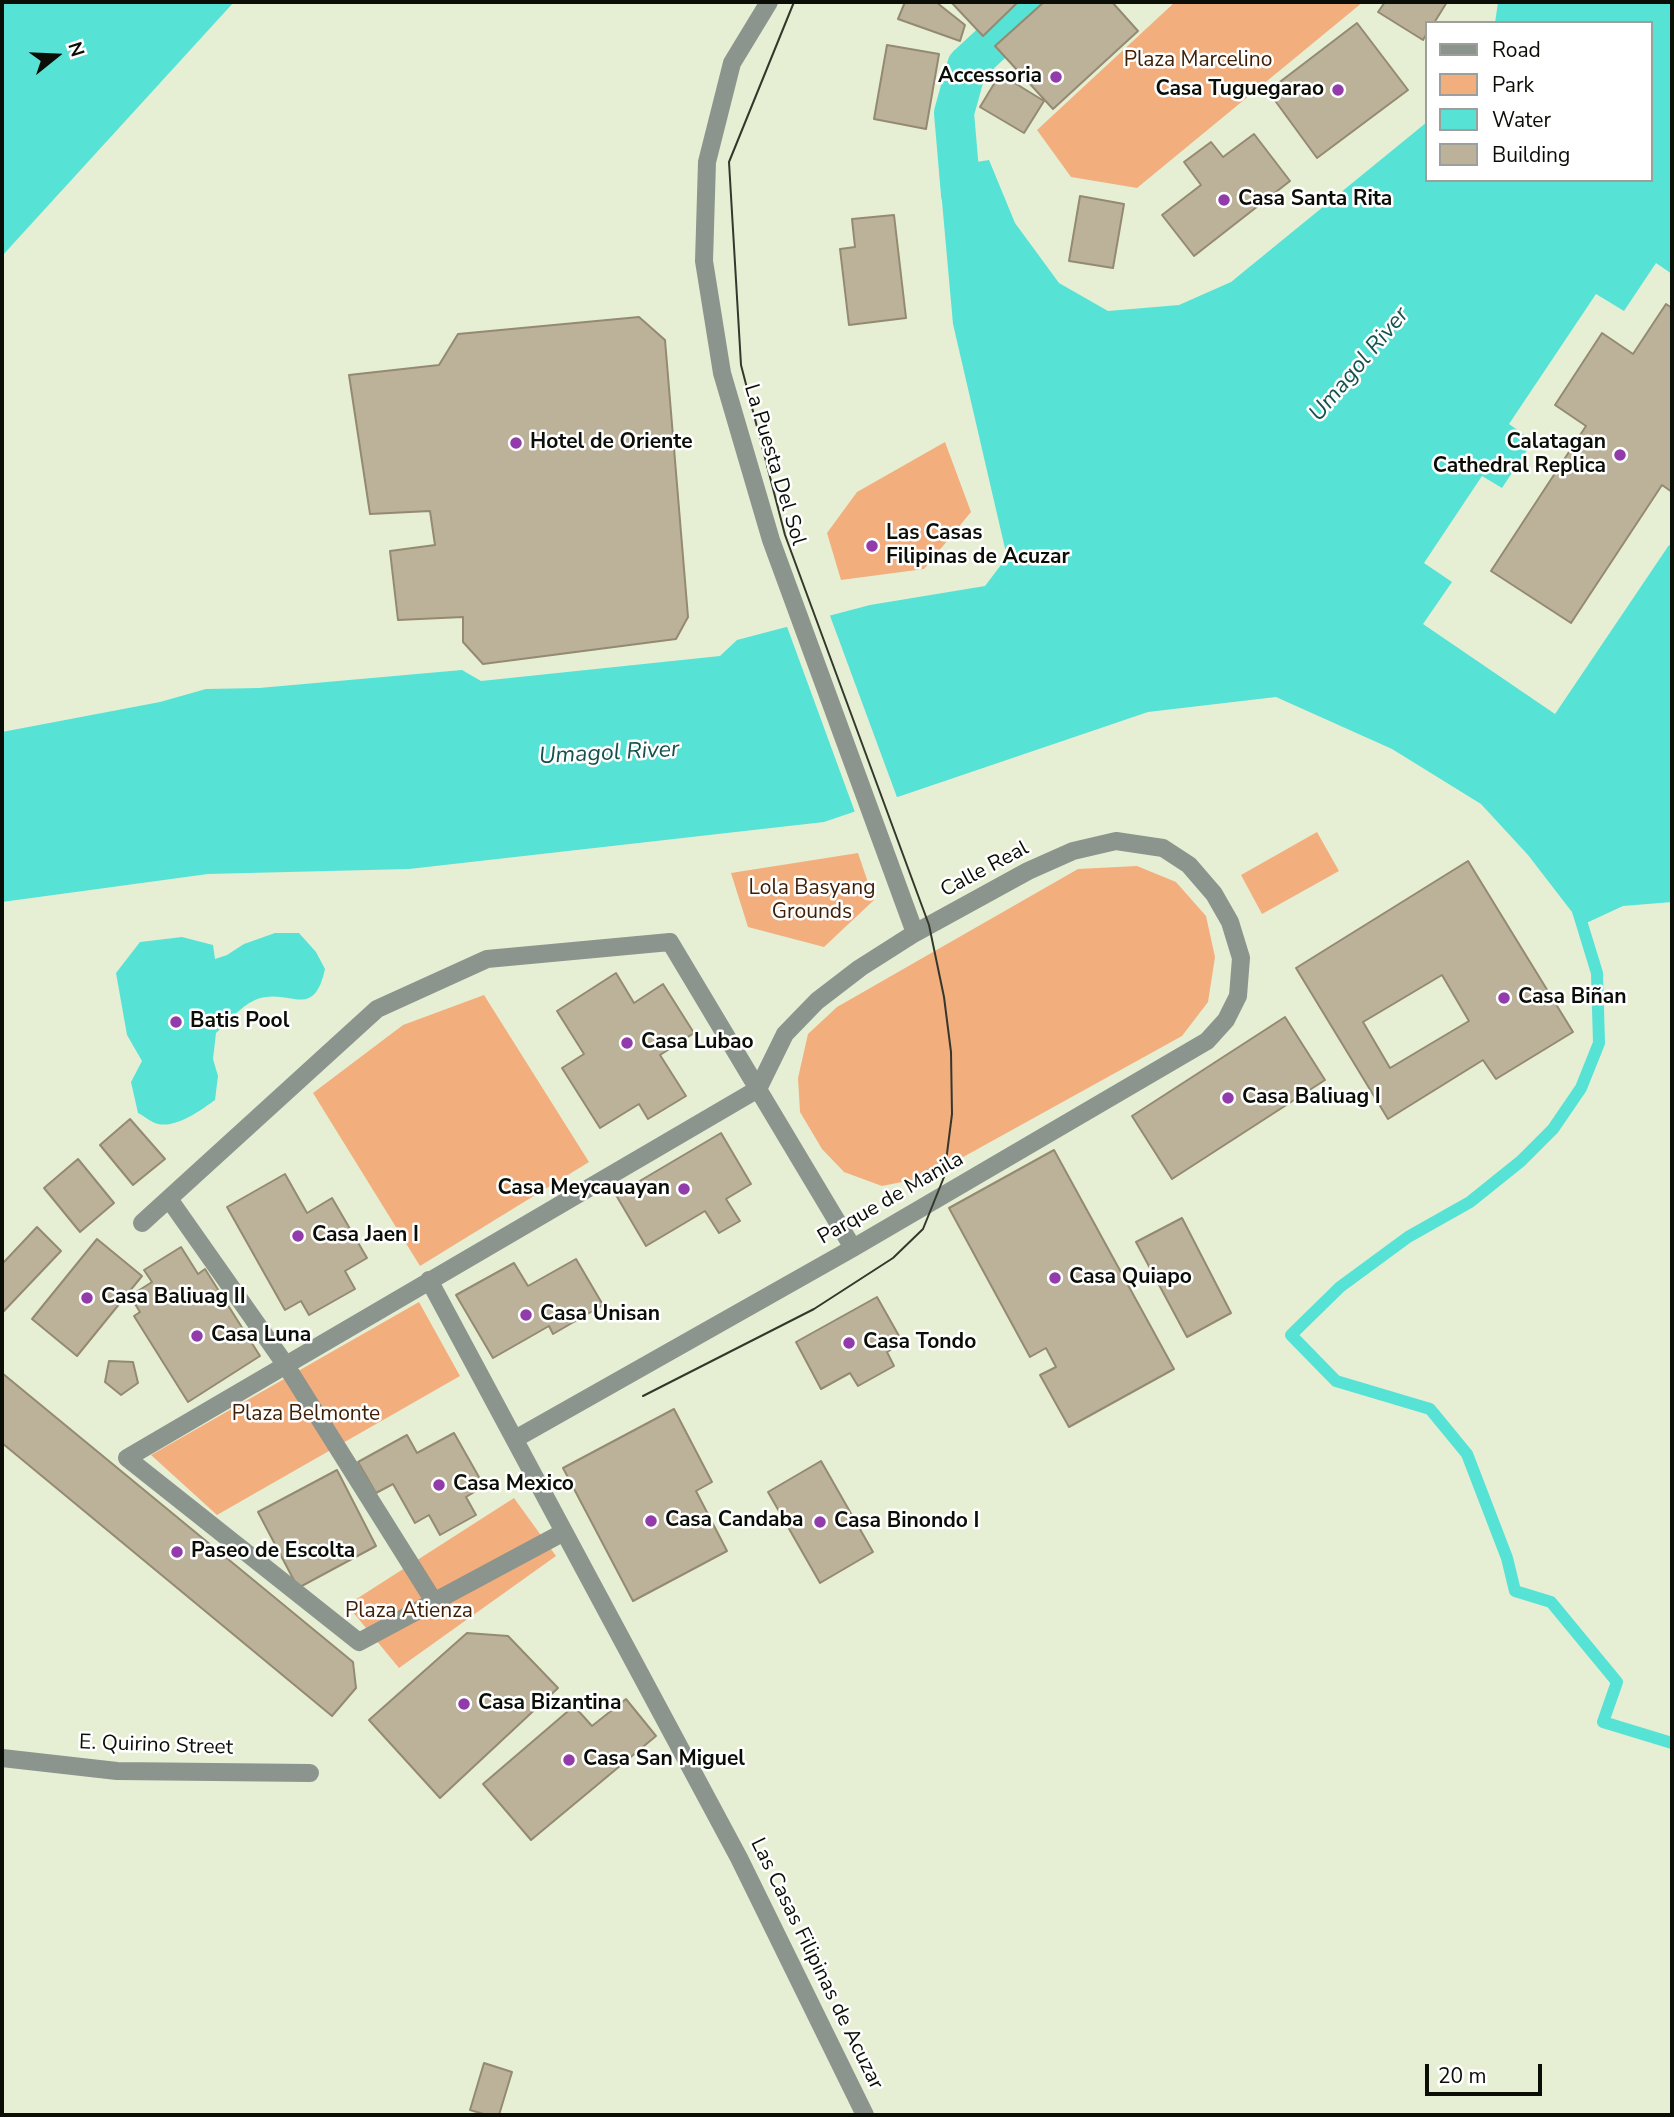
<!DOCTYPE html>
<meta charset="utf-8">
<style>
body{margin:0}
#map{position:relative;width:1674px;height:2117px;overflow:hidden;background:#e6efd4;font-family:"Nunito Sans",sans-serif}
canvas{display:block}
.frame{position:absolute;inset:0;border:4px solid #0b0e06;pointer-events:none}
.legend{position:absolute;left:1425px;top:21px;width:228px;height:161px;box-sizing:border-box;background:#fff;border:2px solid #9d9f9b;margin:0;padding:9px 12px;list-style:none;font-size:21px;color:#0b0e06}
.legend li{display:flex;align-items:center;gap:14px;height:35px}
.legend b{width:35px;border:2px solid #9d9f9b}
.north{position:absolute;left:21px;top:21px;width:70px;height:70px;-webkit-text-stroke:5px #fff;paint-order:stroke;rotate:72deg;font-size:19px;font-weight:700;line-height:28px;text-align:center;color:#0b0e06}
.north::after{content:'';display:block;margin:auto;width:24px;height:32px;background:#0b0e06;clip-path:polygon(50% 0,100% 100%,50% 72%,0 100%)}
.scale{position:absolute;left:1425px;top:2064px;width:117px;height:32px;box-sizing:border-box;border:4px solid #0b0e06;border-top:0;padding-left:9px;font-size:21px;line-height:24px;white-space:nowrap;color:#0b0e06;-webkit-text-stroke:5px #fff;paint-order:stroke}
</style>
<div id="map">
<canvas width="1674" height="2117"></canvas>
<div class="frame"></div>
<ul class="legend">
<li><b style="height:9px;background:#8b958e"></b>Road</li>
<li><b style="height:19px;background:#f3ae7e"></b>Park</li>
<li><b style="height:19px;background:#57e2d6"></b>Water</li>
<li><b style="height:19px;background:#bcb299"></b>Building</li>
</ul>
<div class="north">N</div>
<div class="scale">20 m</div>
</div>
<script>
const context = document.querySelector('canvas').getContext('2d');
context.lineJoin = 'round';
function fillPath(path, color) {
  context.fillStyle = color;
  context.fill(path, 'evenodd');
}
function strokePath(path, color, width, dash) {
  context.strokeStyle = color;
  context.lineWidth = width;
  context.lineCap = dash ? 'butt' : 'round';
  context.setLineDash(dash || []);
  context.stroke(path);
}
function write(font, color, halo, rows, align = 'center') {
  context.font = font + ' "Nunito Sans",sans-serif';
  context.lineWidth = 5;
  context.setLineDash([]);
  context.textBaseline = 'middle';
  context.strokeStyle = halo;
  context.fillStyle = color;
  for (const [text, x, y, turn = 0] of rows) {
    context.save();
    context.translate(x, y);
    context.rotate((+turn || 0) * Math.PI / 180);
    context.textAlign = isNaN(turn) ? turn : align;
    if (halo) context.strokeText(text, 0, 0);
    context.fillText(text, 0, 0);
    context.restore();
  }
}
fillPath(new Path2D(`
 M1175,2H1363L1137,188L1071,177L1037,130Z
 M945,442L971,512L924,569L841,580L827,533L857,492Z
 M1317,832L1339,871L1262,914L1241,875Z
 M858,853L874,900L824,947L748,927L731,873Z
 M1137,866L1176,882L1206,916L1215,957L1208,1002L1182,1036L927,1177L882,1186L844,1172L822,1149L800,1112L798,1078L808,1034L837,1007L1078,869Z
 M484,995L589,1162L420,1266L313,1093L403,1025Z
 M419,1302L460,1376L217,1515L151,1455Z
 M514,1498L556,1556L399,1668L347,1605Z`), '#f3ae7e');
fillPath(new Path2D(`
 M2,2H234L2,256Z
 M1498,2H1672V274L1656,263L1624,311L1596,294L1509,424L1533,441L1502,488L1482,476L1424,563L1452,582L1423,624L1555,714L1669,545L1672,547V902L1623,906L1582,925L1528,855L1481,804L1392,749L1276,697L1148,712L824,822L409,869L208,874L2,902V732L160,702L206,689L259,688L462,670L481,681L720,656L737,640L870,605L985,586L1007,557L953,324L939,168L989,160L1015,223L1059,283L1108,311L1179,305L1231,282L1427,122V180H1651V23H1495Z
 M275,933H299L316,952L325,969C313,1023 289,986 255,1000C241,1006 227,1023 216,1033L213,1059L218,1076L215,1100C201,1110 177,1128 158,1124C152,1123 144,1116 138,1113L131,1082L142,1061L127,1035L116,973L140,942L182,937L213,945L215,959L227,955L244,944Z`), '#57e2d6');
fillPath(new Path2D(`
 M829,613L898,800L856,815L786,624Z`), '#e6efd4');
strokePath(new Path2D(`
 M1578,911L1597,973L1599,1043L1581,1088L1553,1129L1521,1161L1470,1202L1408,1237L1340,1287L1291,1335L1336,1381L1430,1409L1467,1454L1507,1558L1515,1591L1551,1602L1617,1682L1603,1722L1672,1743`), '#57e2d6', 12);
strokePath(new Path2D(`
 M967,218L961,194L954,113L967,66L1036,2`), '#57e2d6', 40);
const building = new Path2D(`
 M905,2H936L965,25L960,41L898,19Z
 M951,2H1018L983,36Z
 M1044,2H1112L1138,31L1053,109L995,46Z
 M1385,2H1447L1434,23H1427V33L1423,40L1378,12Z
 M1357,23L1408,90L1317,158L1268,91Z
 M887,45L939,54L926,129L874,119Z
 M1000,74L1044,101L1024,133L980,107Z
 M1254,134L1290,181L1194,256L1162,215L1201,185L1184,162L1211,142L1223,157Z
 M1080,196L1124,204L1113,268L1069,261Z
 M894,215L906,318L849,325L840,249L855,247L852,219Z
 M1666,304L1672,308V492L1662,485L1571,623L1491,571L1586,426L1555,405L1602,333L1633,354Z
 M639,317L665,340L688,617L676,639L483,664L463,642V617L398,620L390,551L435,545L430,511L370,514L349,375L439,365L458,334Z
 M1468,861L1573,1032L1496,1079L1483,1060L1388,1119L1296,968ZM1442,975L1469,1021L1390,1068L1363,1022Z
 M616,973L634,1003L663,984L694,1033L660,1055L686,1096L648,1119L639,1104L600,1128L562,1068L584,1054L557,1011Z
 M1285,1017L1325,1080L1172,1179L1132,1116Z
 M130,1119L165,1159L133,1185L100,1145Z
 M721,1133L751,1184L726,1199L740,1221L719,1233L705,1211L646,1246L616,1195Z
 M1054,1150L1174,1369L1069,1427L1040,1375L1056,1367L1046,1348L1030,1357L949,1208Z
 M78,1159L114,1203L80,1232L44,1188Z
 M285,1174L307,1213L332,1198L367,1258L345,1271L355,1289L309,1315L301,1301L285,1310L227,1207Z
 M1182,1218L1231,1313L1187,1337L1136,1242Z
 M37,1227L61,1251L2,1313V1259L4,1262Z
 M97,1239L142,1276L77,1356L32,1319Z
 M181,1247L198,1274L205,1269L260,1356L188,1402L134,1316L140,1312L130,1296L152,1282L144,1270Z
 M576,1259L603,1305L553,1334L549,1326L493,1358L456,1295L514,1263L528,1286Z
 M877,1297L903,1343L887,1352L894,1366L858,1386L850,1373L821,1389L796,1342Z
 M109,1361L133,1362L138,1383L121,1395L105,1382Z
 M2,1373L353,1662L356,1688L332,1716L2,1443Z
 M674,1409L712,1482L696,1491L727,1551L633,1601L563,1468Z
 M454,1433L484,1486L466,1497L476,1515L440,1535L429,1515L415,1523L393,1484L376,1493L358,1462L407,1435L417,1453Z
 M821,1461L873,1552L820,1583L768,1492Z
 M337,1470L376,1546L298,1588L258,1512Z
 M467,1633L508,1636L558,1688L440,1798L369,1720Z
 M626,1699L656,1736L531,1840L483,1784L574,1706L592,1726Z
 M484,2063L512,2072L499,2115H487L470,2110Z`);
fillPath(building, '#bcb299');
strokePath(building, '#948a72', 2);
strokePath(new Path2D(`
 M769,2L732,63L707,162L704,261L722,373L771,540L915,933
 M169,1199L285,1364L435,1603
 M142,1223L377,1009L487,959L670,942L853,1248
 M429,1280L739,1858L865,2115
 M515,1439L853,1248L1207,1041L1226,1020L1238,996L1241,958L1230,922L1214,894L1189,865L1163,848L1116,841L1073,851L1028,871L915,933L860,968L817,1001L785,1034L758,1089L127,1458L359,1642L564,1532
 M2,1758L117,1771L310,1773`), '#8b958e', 18);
strokePath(new Path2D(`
 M643,1396L814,1309L893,1258L923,1229L944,1177L952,1114L951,1052L944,997L929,925L785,535L741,365L729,162L794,2`), '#34382c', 2);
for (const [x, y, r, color] of [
 [1056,77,7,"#913caa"],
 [1338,90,7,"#913caa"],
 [1224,200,7,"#913caa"],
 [516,443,7,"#913caa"],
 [1620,455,7,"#913caa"],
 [872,546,7,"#913caa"],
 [1504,998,7,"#913caa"],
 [176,1022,7,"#913caa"],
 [627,1043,7,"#913caa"],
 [1228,1098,7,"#913caa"],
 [684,1189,7,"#913caa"],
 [298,1236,7,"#913caa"],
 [1055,1278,7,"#913caa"],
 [87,1298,7,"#913caa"],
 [526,1315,7,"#913caa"],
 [197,1336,7,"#913caa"],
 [849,1343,7,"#913caa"],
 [439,1485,7,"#913caa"],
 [651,1521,7,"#913caa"],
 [820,1522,7,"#913caa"],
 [177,1552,7,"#913caa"],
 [464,1704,7,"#913caa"],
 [569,1760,7,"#913caa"]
]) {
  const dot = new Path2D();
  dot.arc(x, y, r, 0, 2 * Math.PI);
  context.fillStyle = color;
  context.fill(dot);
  strokePath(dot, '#fff', 2.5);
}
write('21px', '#3f2006', '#fff', [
 ["Plaza Marcelino",1198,61],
 ["Lola Basyang",812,889],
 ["Grounds",812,913],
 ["Plaza Belmonte",306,1415],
 ["Plaza Atienza",409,1612]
]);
write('bold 21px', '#0b0e06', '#fff', [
 ["Accessoria",1042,77,"right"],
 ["Casa Tuguegarao",1324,90,"right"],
 ["Casa Santa Rita",1238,200],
 ["Hotel de Oriente",530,443],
 ["Calatagan",1606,443,"right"],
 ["Cathedral Replica",1606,467,"right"],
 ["Las Casas",886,534],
 ["Filipinas de Acuzar",886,558],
 ["Casa Biñan",1518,998],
 ["Batis Pool",190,1022],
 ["Casa Lubao",641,1043],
 ["Casa Baliuag I",1242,1098],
 ["Casa Meycauayan",670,1189,"right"],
 ["Casa Jaen I",312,1236],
 ["Casa Quiapo",1069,1278],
 ["Casa Baliuag II",101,1298],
 ["Casa Unisan",540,1315],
 ["Casa Luna",211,1336],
 ["Casa Tondo",863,1343],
 ["Casa Mexico",453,1485],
 ["Casa Candaba",665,1521],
 ["Casa Binondo I",834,1522],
 ["Paseo de Escolta",191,1552],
 ["Casa Bizantina",478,1704],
 ["Casa San Miguel",583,1760]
], 'left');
write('21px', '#0b0e06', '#fff', [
 ["La Puesta Del Sol",774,465,73],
 ["Calle Real",985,870,-28],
 ["Parque de Manila",891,1199,-30],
 ["E. Quirino Street",156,1746,2],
 ["Las Casas Filipinas de Acuzar",816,1964,64]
]);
write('italic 23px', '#16524d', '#fff', [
 ["Umagol River",1360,365,-50],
 ["Umagol River",609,754,-3]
]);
</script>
